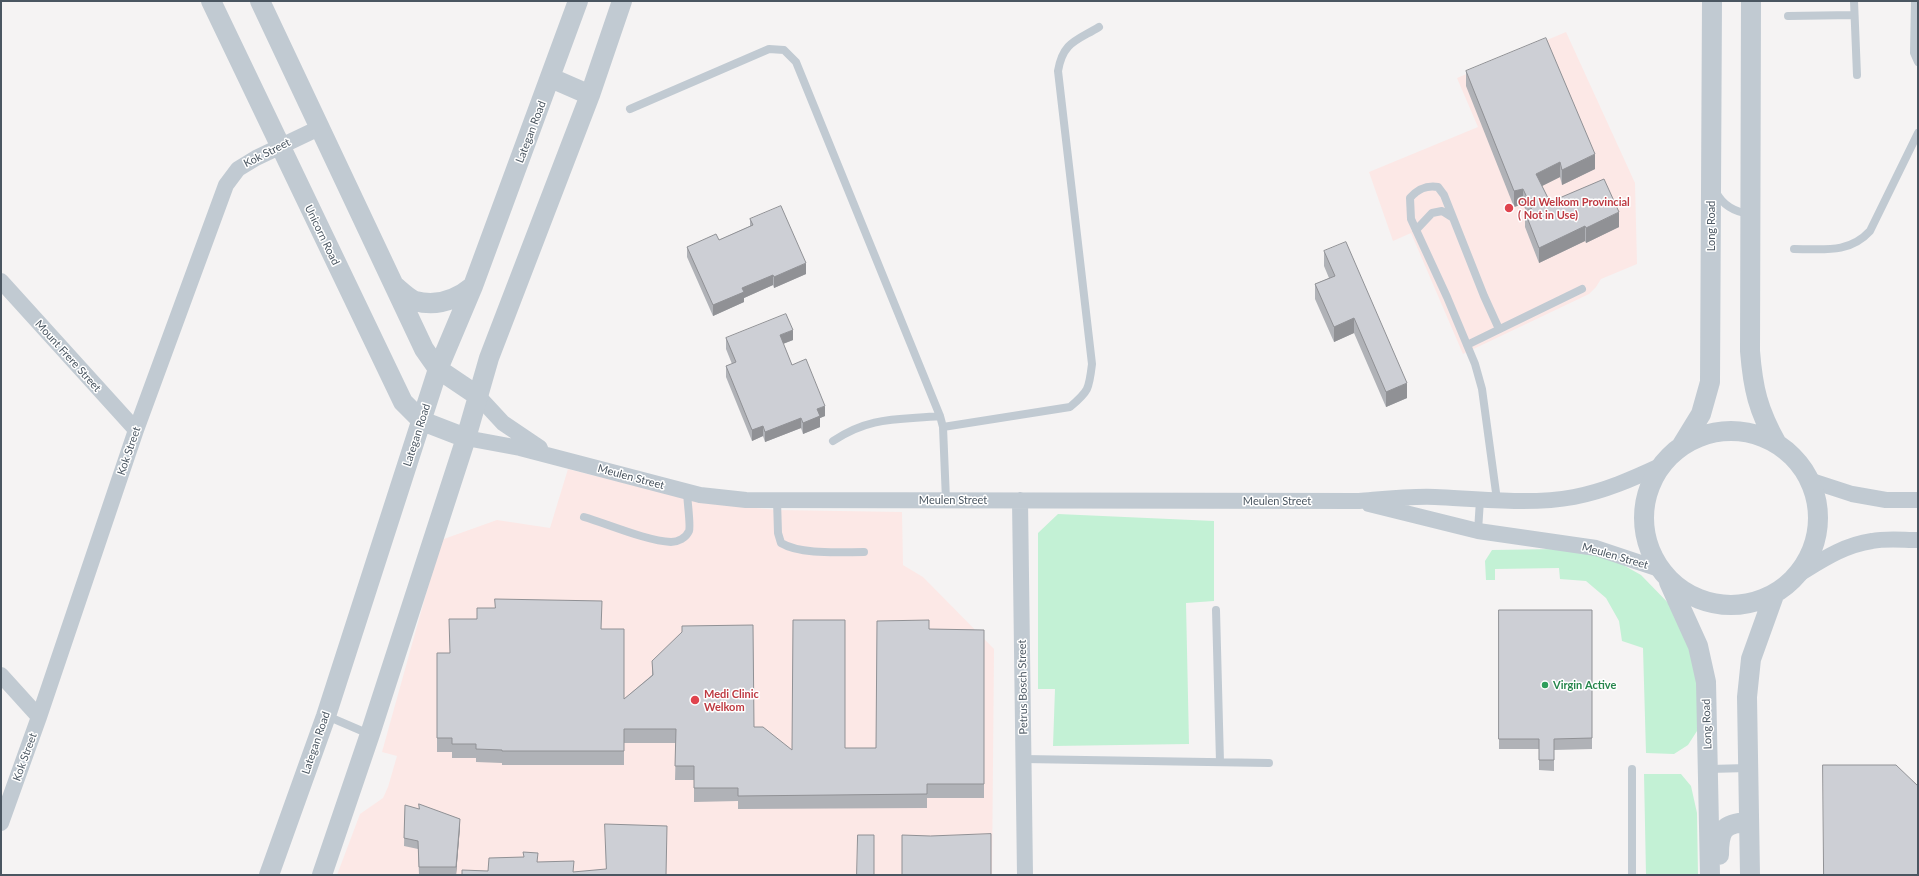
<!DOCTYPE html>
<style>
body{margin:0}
#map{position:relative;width:1919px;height:876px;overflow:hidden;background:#f5f3f3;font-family:Lato,sans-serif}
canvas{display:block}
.frame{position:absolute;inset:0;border:2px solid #4a5661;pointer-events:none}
</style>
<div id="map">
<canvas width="1919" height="876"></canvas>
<div class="frame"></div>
</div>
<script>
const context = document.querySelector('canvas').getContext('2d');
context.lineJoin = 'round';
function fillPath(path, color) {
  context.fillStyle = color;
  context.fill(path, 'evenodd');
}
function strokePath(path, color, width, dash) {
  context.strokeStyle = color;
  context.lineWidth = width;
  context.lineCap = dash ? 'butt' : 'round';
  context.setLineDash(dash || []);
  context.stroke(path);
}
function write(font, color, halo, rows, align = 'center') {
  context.font = font + ' Lato,sans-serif';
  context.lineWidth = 3;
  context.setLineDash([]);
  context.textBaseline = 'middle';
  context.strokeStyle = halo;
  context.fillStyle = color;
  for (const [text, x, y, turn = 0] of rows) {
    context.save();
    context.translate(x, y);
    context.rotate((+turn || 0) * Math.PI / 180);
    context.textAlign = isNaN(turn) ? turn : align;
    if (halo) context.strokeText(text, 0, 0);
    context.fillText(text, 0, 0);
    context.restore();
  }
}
fillPath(new Path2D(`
 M1566,32L1635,183L1637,264L1601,279L1596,287L1589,294L1463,354L1411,233L1393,241L1369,172L1478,127L1457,78Z
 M568,469L704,503L777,510L902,512L903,565L923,577L994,649L992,875H337L360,814L383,798L388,787L397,756L382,752L441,540L497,520L550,528Z`), '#fce8e6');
fillPath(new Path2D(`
 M1058,514L1214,521V601L1186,603L1189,744L1053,746L1055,689H1038V533Z
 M1558,549L1609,557L1641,575L1675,610L1692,648L1698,677L1697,731L1688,745L1674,754L1646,753L1643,648L1622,641L1619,621L1606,598L1586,581L1560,579L1559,568L1495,569V580H1486L1485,561L1492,550Z
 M1644,774H1681L1691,786L1697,813L1698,875H1646Z`), '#c3f1d5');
strokePath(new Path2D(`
 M1854,1L1857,75
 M1915,1L1914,53L1918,62
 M1788,16L1854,15
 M630,109L769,49L784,50L796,62L940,416L943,427L946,500
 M1716,192C1723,206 1735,212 1750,214
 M1416,230L1432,213L1442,211L1453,218
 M1794,249C1823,249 1849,254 1870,231L1918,133
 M1467,345L1582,289
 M943,427L1070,407C1089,391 1089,389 1092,364L1058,71C1063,42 1076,41 1099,27
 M833,441C870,416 898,420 940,416
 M777,500L778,533L781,543C801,555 840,552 864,552
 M1497,500L1482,389L1475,364L1447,297L1411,219L1410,198C1418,189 1426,185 1438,187L1444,195L1484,296L1499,329
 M584,517C608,524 647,541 671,542C678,542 686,538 689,531C691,526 687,500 687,491
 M1478,531L1480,500
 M1216,610L1220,762
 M327,716L369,734
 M1024,759L1269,763
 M1709,769L1748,768
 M1632,875V769`), '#c1cad2', 8);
strokePath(new Path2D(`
 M1,281L136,430
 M478,396L503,423L540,448
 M466,438L520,448L700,495L746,500L1359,501C1384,499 1410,496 1435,497C1478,499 1532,505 1574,497C1605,491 1632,479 1660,466
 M1809,480L1852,494L1886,500H1918
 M1020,500L1025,875
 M1369,504L1478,531L1596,548L1659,569
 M1799,574C1822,560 1844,545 1872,541C1886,538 1903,540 1918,540
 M1,675L39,717
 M1,823L39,717L136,430L226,185L238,169L256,158L319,128`), '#c1cad2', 16);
strokePath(new Path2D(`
 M211,1L403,402L422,421L466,438
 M260,1L424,349L438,369L478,396
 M1751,1L1750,351C1753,389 1758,410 1777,444
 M551,78L590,95
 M395,286C401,291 408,298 415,301C437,307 456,300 473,286
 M1644 518a87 87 0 1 1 174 0a87 87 0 1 1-174 0Z
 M1682,445L1701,414L1710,382L1712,1
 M1669,582L1698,646L1706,682L1710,875
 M1719,855C1719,830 1723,823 1749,822
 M269,875L326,716L438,369L473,286L578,1
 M322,875L370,734L466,438L489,358L590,95L622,1
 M1750,875L1747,697L1751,659L1774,595`), '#c1cad2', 20);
fillPath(new Path2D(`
 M1466,71L1595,169L1562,185L1560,177L1542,186L1550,202L1619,227L1586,243L1585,241L1539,263L1525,227V212L1526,211L1523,204L1514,207L1466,86Z
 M750,219L806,274L774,288L773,285L744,298V302L713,316L687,257V247L719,240L750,226Z
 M1324,251L1407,398L1386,407L1354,333L1334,342L1315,299V284L1329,278L1324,266Z
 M726,338L793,340L783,344L792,365L825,416L820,418V427L803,434L801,428L765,442L763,436L752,441L726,377V366L732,364L726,349Z
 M495,608L601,629L624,699L652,675V661L754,727L792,750L845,748H876L929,629L984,630V798H927V808L738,809V801L694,802V780H675L676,743H624V765H502V763L476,762V758H452V752H437V653H450L477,619Z
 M1499,610H1592V749L1554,750V771L1539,770V749H1499Z
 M405,805L460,827L456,875H419L418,849L404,846Z`), '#b0b2b7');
fillPath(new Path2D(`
 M1595,154V169L1562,185V170Z
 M1560,162V177L1536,189V174Z
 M1523,189V204L1514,207V191Z
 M1619,212V227L1586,243V228Z
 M1585,226V241L1539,263V248Z
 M806,263V274L774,288V277Z
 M773,275V285L744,298V302L713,316V305L742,288Z
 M1354,318V333L1334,342V327Z
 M793,330V340L780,345V335Z
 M1407,383V398L1386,407V392Z
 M825,406V416L820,418V427L803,434V423L817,409Z
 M801,418V428L765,442V432Z
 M763,426V436L752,441V430Z
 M460,819V827L456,875V867Z`), '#909195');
const building = new Path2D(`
 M1546,38L1595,154L1562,170L1560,162L1536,174L1550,202L1604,179L1619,212L1586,228L1585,226L1539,248L1525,212L1532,208L1523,189L1514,191L1466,71Z
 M781,206L806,263L774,277L773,275L742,288L744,292L713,305L687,247L716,234L719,240L753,225L750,219Z
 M1346,242L1407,383L1386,392L1354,318L1334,327L1315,284L1335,276L1324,251Z
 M786,314L793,330L780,335L792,365L806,359L825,406L817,409L820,416L803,423L801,418L765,432L763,426L752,430L726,366L736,362L726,338Z
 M495,599L602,601L601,629H624V699L653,675L652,661L682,632V626L753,625L754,727H763L792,750L793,620H845V748H876L877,621L929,620V629L984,630V784H927V794L738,796V788H694V766H675L676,729H624V751H502V750L476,749V744H452V738H437V653H450L449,619H477V608H495Z
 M1499,610H1592V738L1554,739V760H1539V739H1499Z
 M1823,765H1896L1918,786V875H1824Z
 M419,804L460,819L456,867H419L418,841L404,838L405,805L419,809Z
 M605,824L667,826L666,875H462V870L488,871L489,858L524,857L523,852L538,853L537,862L574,861L573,872L606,869Z
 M991,834V875H902V835L930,836Z
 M858,835H874V875H857Z`);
fillPath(building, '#cdcfd5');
strokePath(building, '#909195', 1);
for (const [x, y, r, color] of [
 [1509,208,5,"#e0444e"],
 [1545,685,4,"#2e9e5b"],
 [695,700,5,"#e0444e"]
]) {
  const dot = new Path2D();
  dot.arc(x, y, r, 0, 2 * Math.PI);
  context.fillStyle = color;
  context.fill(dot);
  strokePath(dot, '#fff', 1.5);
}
write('11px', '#4a5661', '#fff', [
 ["Lategan Road",531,132,-69],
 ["Kok Street",267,153,-27],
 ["Long Road",1711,226,-90],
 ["Unicorn Road",322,235,64],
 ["Mount Frere Street",68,356,48],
 ["Lategan Road",417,435,-72],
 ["Kok Street",129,451,-71],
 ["Meulen Street",631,477,15],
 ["Meulen Street",953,500],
 ["Meulen Street",1277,501],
 ["Meulen Street",1615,556,16],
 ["Petrus Bosch Street",1023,687,-91],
 ["Long Road",1707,724,-92],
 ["Lategan Road",316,743,-71],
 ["Kok Street",25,757,-70]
]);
write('bold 11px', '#be3a42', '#fff', [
 ["Old Welkom Provincial",1518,202],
 ["( Not in Use)",1518,215],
 ["Medi Clinic",704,694],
 ["Welkom",704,707]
], 'left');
write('bold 11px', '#27864d', '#fff', [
 ["Virgin Active",1553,685]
], 'left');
</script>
